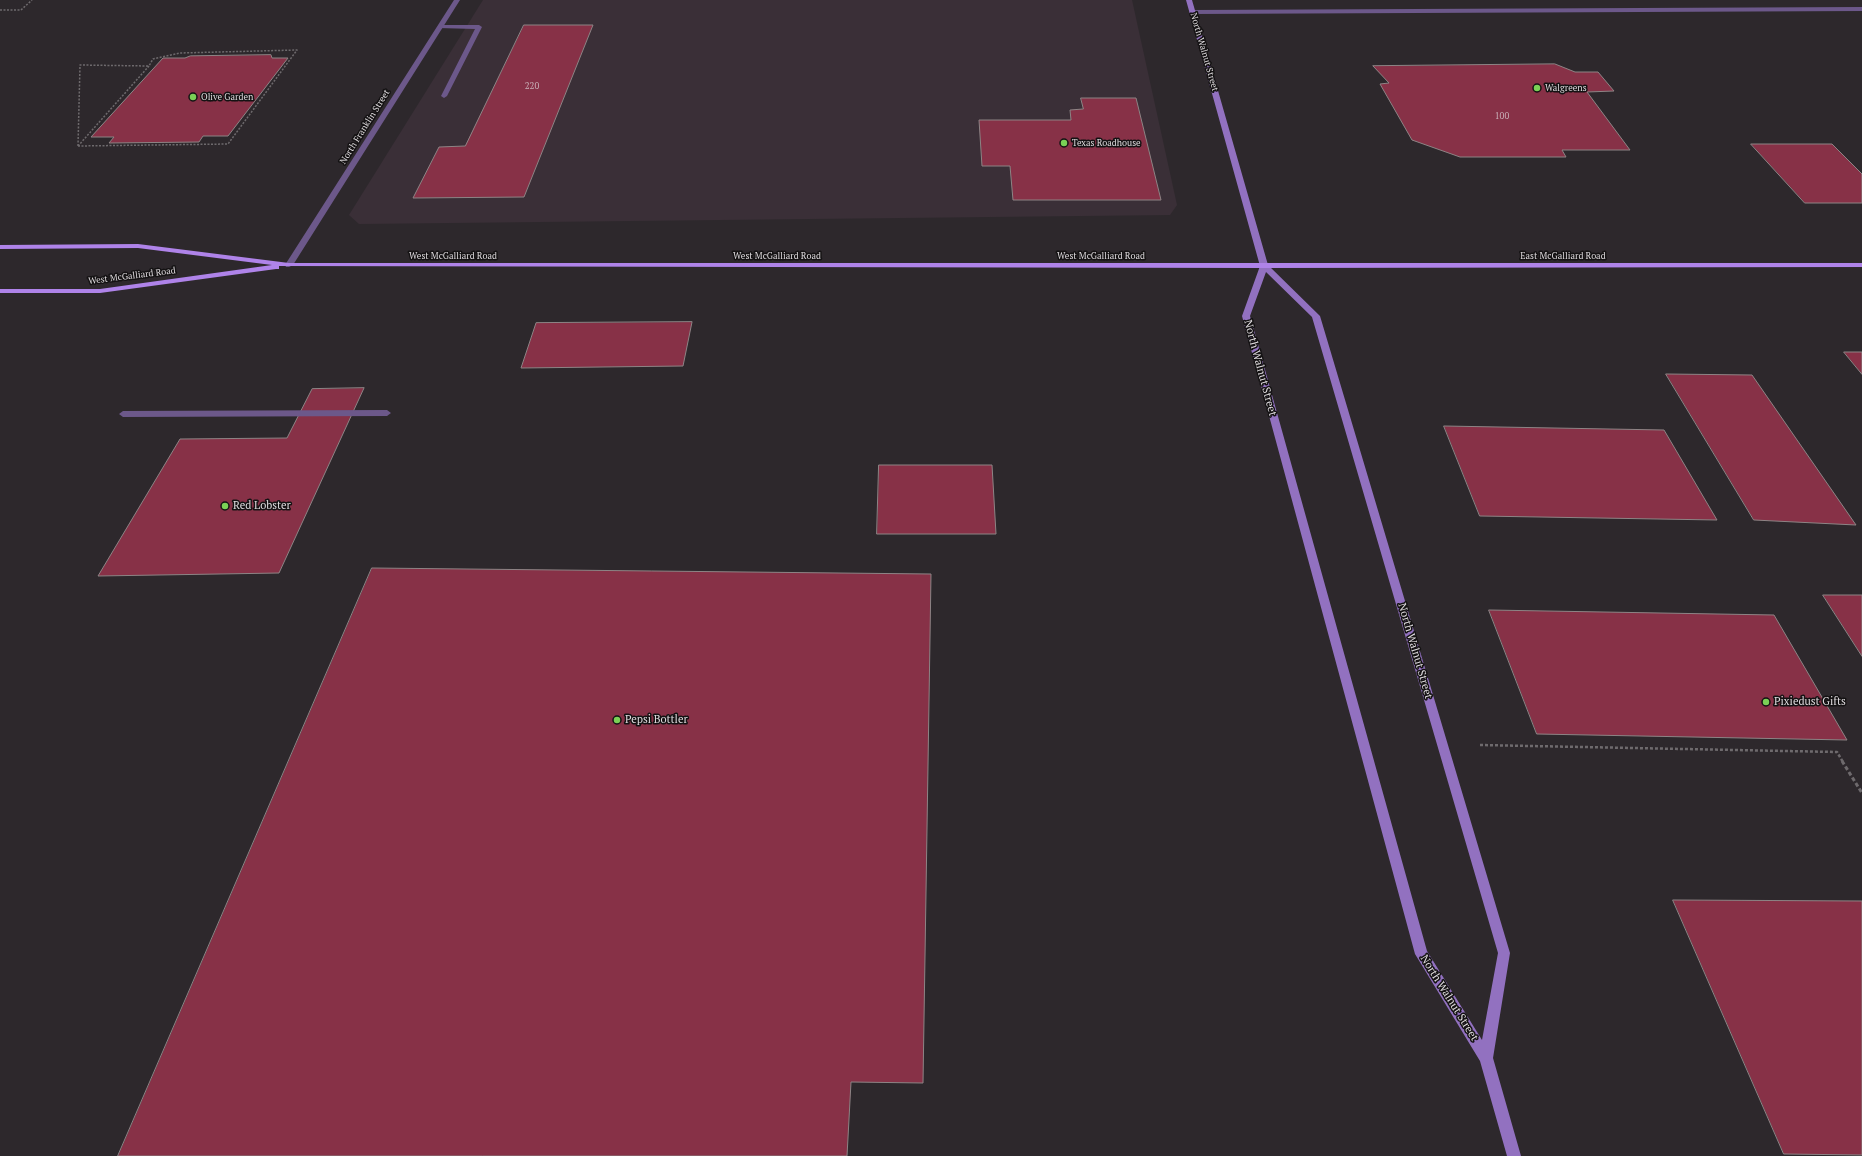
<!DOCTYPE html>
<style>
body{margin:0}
canvas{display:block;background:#2d282c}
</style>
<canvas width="1862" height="1156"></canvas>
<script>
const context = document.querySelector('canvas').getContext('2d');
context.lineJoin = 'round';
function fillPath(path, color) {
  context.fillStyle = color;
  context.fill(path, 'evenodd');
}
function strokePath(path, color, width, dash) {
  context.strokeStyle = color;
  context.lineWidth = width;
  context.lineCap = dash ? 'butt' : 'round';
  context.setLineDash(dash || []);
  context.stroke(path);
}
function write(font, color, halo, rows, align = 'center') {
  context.font = font + ' "PT Serif",serif';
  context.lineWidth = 3;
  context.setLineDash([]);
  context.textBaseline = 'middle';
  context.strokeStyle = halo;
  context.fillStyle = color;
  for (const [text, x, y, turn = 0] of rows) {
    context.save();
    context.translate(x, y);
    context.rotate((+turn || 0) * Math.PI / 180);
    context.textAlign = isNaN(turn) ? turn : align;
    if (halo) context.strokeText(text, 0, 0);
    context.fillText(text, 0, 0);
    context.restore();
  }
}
fillPath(new Path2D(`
 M483,0H1132L1177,205L1170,215L359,224L349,215Z`), '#3a2f37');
const building = new Path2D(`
 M524,25H593L524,197L413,198L439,147L465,146Z
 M271,55L272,58H288L228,136H203L199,142L109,143L114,137H91L163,58H185L190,56Z
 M1555,64L1575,72H1598L1614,91L1587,92L1630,150H1562L1566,157H1460L1412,140L1380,84L1389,83L1373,66Z
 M1081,98H1136L1161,200H1013L1010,166H982L979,120H1071L1070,110L1083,109Z
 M1751,144H1832L1862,174V203H1805Z
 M692,322L683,366L521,368L536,323Z
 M1844,352H1862V374Z
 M1666,374L1752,375L1856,525L1754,520Z
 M364,388L279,573L98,576L180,439L287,438L312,389Z
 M1444,426L1664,430L1717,520L1480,516Z
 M879,465H992L996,534H877Z
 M372,568L931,574L923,1083L851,1082L847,1156H118Z
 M1823,595H1862V656Z
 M1489,610L1774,615L1847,740L1537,734Z
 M1673,900L1862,901V1155L1784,1154Z`);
fillPath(building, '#873147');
strokePath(building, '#8d8485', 1);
strokePath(new Path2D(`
 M0,10H21L32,0
 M78,146L80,65L149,66
 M78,146L149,66
 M78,146L228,144L297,50L180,53L153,59L149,66`), '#6e6a6d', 1.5, [2, 1.5]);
strokePath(new Path2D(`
 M1480,745L1837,752L1843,762`), '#6e6a6d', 2.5, [3, 2]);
strokePath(new Path2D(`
 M1842,761L1862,793`), '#6e6a6d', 3, [4, 2.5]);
fillPath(new Path2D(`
 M440,25H479L482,27L447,96L444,98L441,96L475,29L438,28V26Z
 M387,410L391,413L387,416L123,417L119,414L123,411Z`), '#6c588a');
fillPath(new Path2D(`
 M454,0H460L293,265L289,267H286L285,265Z
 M1862,7V11L1192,14L1189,12L1192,10Z`), '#6c588a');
fillPath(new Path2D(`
 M1186,0H1192L1268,265L1320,316L1510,953L1493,1058L1521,1156H1507L1480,1061L1415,954L1242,316L1260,266ZM1266,272L1312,317L1498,953L1482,1040L1427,951L1250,316Z`), '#9271c0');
fillPath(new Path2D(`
 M138,244L289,263H1862V267L1264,268L279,266V269H276L100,293H0V289H100L272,265L138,248L0,249V245Z`), '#af83e9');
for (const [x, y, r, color] of [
 [1537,88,4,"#7ad156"],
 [193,97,4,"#7ad156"],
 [1064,143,4,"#7ad156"],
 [225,506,4,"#7ad156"],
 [1766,702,4,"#7ad156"],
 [617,720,4,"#7ad156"]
]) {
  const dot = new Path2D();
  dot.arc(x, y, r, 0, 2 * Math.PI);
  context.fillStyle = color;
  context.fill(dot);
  strokePath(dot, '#141213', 1.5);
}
write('9px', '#dfdbde', '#141213', [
 ["North Walnut Street",1204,52,74],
 ["North Franklin Street",365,127,-58],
 ["West McGalliard Road",453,256],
 ["West McGalliard Road",777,256],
 ["West McGalliard Road",1101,256],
 ["East McGalliard Road",1563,256],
 ["West McGalliard Road",132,276,-7]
]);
write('9px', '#c9b0b8', null, [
 ["220",532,86],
 ["100",1502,116]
]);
write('9px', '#dfdbde', '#141213', [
 ["Walgreens",1545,88],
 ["Olive Garden",201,97],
 ["Texas Roadhouse",1072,143]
], 'left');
write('11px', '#dfdbde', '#141213', [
 ["North Walnut Street",1260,368,75],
 ["North Walnut Street",1415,651,74],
 ["North Walnut Street",1449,998,58]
]);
write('11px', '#dfdbde', '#141213', [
 ["Red Lobster",233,506],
 ["Pixiedust Gifts",1774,702],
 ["Pepsi Bottler",625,720]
], 'left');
</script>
